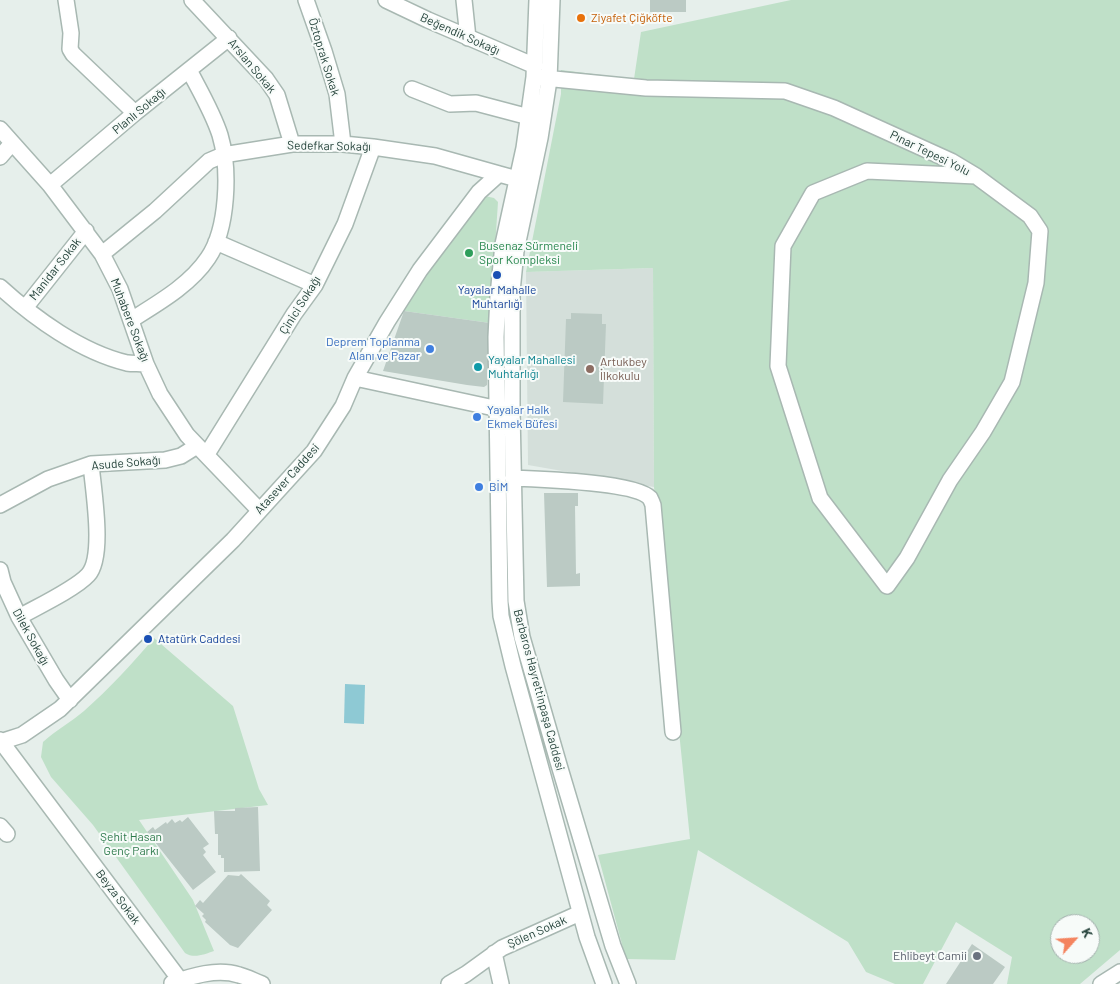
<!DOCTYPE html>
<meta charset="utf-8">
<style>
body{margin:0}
#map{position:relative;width:1120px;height:984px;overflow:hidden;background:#e6efeb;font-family:Barlow,sans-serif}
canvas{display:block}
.north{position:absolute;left:1050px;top:914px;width:50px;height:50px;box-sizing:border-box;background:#f7fbf9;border:1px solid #a3b1ad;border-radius:50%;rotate:64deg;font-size:14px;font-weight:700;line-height:20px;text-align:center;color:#24423a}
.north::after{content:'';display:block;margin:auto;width:18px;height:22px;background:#f4845f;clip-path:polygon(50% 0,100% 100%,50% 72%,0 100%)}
</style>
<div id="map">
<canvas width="1120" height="984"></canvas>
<div class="north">K</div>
</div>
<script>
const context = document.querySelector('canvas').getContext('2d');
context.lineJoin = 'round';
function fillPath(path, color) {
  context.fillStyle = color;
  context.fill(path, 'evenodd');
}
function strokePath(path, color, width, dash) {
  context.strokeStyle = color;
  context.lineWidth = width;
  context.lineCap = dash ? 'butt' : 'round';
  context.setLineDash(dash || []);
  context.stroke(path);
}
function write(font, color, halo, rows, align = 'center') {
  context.font = font + ' Barlow,sans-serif';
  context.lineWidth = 4;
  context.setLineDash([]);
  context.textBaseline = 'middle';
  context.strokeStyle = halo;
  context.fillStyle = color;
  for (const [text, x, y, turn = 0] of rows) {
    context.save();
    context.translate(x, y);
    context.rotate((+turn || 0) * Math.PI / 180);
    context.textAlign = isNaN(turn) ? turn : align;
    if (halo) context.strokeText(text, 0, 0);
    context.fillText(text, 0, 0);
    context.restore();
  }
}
fillPath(new Path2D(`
 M653,268L654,487L528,465L526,272Z`), '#d4dfda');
fillPath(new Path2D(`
 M791,0H1120V950L1080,984H1007L1012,957L956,922L923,984H895L866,972L848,942L698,850L675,960L626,959L598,855L690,839L654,487L653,268L526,272L561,94V70L634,79L641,32ZM1060,924H1090V954H1060Z
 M485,196L494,198L498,202L490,323L404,311L416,286L450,245L480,200Z
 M154,638L233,706L259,789L268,805L139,820L193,900L214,951C205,954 194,959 185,953L93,825L51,777L41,757L43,742C55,731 71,722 84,711C109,689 132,664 154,638Z`), '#bfe0c8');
fillPath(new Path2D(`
 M345,684L365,685L364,724L344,723Z`), '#8ec9d4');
fillPath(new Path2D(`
 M650,0H686V12H650Z
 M404,311L490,323L487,385L484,387L467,385L383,371Z
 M571,313L602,314V324H606L603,404L563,402L566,319H571Z
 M544,493H578V506H575L576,574L580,573V586L547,587Z
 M258,807L260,871L224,872V858H221V855H218V834H215L214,811H235V808Z
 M188,817L209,844L203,848L206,852L203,855L216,872L193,890L147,832L153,827L155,830L166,822L167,824L172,819L175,823L180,820L182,822Z
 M241,874L270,901L267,905L272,910L238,948L230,945L205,922L206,920L202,916L204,914L195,906L200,900L203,903L228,875L239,876Z
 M972,944L1005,967L993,984H946Z`), '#bbcac4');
const minor = new Path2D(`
 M66,0L71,33L70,49L73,54L135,113
 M192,0L266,79L277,95L292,144
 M306,0L324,51L337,94L343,144
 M386,0L428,20L535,66
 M464,0L468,38
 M537,0L534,77L524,148L503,244L498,296L496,337L500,601L501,616L513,666L587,937L604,984
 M552,0L549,80L540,138L516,251L512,292V411L516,601L522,637L559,765L613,946L628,984
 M534,77L646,88L785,91L834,108L951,161L976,176L1030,216L1040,231L1036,283L1012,382L983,432L950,480L907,558L887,586L820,498L778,366L783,246L813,193L867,171L976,176
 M412,89L450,104L476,103L529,117
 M0,129L50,185L102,254L120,289L146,364L160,394L187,435L259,510
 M0,157L12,143
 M50,185L135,113L229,38
 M216,242L315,285
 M102,254L155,211L209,161L223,155L292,144H343L373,147L435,156L499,174
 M0,287C34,318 81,352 127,363C133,364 140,363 146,364
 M25,308L86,231
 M131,320C158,303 190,285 208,258C228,229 230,169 220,135C213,113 200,91 189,70
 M355,378L508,411
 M207,454L294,314L315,285L345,224L373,147
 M513,478C537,479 636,482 650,498C651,500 652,502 653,505L673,732
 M0,505L48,479L91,464L165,460L181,456L197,446
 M0,570L3,582L19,617L56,680L70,700
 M19,617C37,607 75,589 88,575C105,557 93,489 91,464
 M0,740L180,980
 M0,742L22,735L60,709L233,540L314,451L343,406L355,378L387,322L420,270L479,192L499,174L517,179
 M0,826L7,834
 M494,953L501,984
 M172,983C192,976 217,968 239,975C247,977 254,981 262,984
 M449,984L466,974L502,948L580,913
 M1101,984L1120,972`);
strokePath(minor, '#a8b8b2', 18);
strokePath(minor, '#fff', 15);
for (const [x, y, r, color] of [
 [581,18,5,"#e8710a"],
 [469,253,5,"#2e9e5b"],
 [497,275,5,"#1a4fb4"],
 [430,349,5,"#3f7fe0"],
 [478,367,5,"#0f9aa8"],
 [590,369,5,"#8d6e63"],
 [477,417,5,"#3f7fe0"],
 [479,487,5,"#3f7fe0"],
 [148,639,5,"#1a4fb4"],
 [977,956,5,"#6b7280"]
]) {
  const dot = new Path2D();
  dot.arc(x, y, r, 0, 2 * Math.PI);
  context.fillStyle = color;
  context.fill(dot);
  strokePath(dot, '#f7fbf9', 2);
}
write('12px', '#c56008', '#f7fbf9', [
 ["Ziyafet Çiğköfte",591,18]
], 'left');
write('12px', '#24423a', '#f7fbf9', [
 ["Beğendik Sokağı",460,34,24],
 ["Öztoprak Sokak",324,57,73],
 ["Arslan Sokak",252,66,50],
 ["Planlı Sokağı",139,111,-40],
 ["Sedefkar Sokağı",329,146,1],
 ["Pınar Tepesi Yolu",930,153,26],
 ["Manidar Sokak",55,269,-52],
 ["Çinici Sokağı",300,305,-58],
 ["Muhabere Sokağı",130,320,69],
 ["Asude Sokağı",126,463,-5],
 ["Atasever Caddesi",287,479,-48],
 ["Dilek Sokağı",31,637,61],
 ["Barbaros Hayrettinpaşa Caddesi",539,690,75],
 ["Beyza Sokak",118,897,53],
 ["Şölen Sokak",537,932,-24]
]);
write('12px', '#27864d', '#f7fbf9', [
 ["Busenaz Sürmeneli",479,246],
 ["Spor Kompleksi",479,260]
], 'left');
write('12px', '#164399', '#f7fbf9', [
 ["Yayalar Mahalle",497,290],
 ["Muhtarlığı",497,304],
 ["Atatürk Caddesi̇",158,639,"left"]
]);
write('12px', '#366cbe', '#f7fbf9', [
 ["Deprem Toplanma",420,342,"right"],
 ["Alanı ve Pazar",420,356,"right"],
 ["Yayalar Halk",487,410],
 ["Ekmek Büfesi",487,424],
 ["BİM",489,487]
], 'left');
write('12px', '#0d838f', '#f7fbf9', [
 ["Yayalar Mahallesi",488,360],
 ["Muhtarlığı",488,374]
], 'left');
write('12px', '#785e54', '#f7fbf9', [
 ["Artukbey",600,362],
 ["İlkokulu",600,376]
], 'left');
write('12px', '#2d7a4b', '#f7fbf9', [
 ["Şehit Hasan",131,837],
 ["Genç Parkı",131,851]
]);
write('12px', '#5b616d', '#f7fbf9', [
 ["Ehlibeyt Camii",967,956]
], 'right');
</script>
